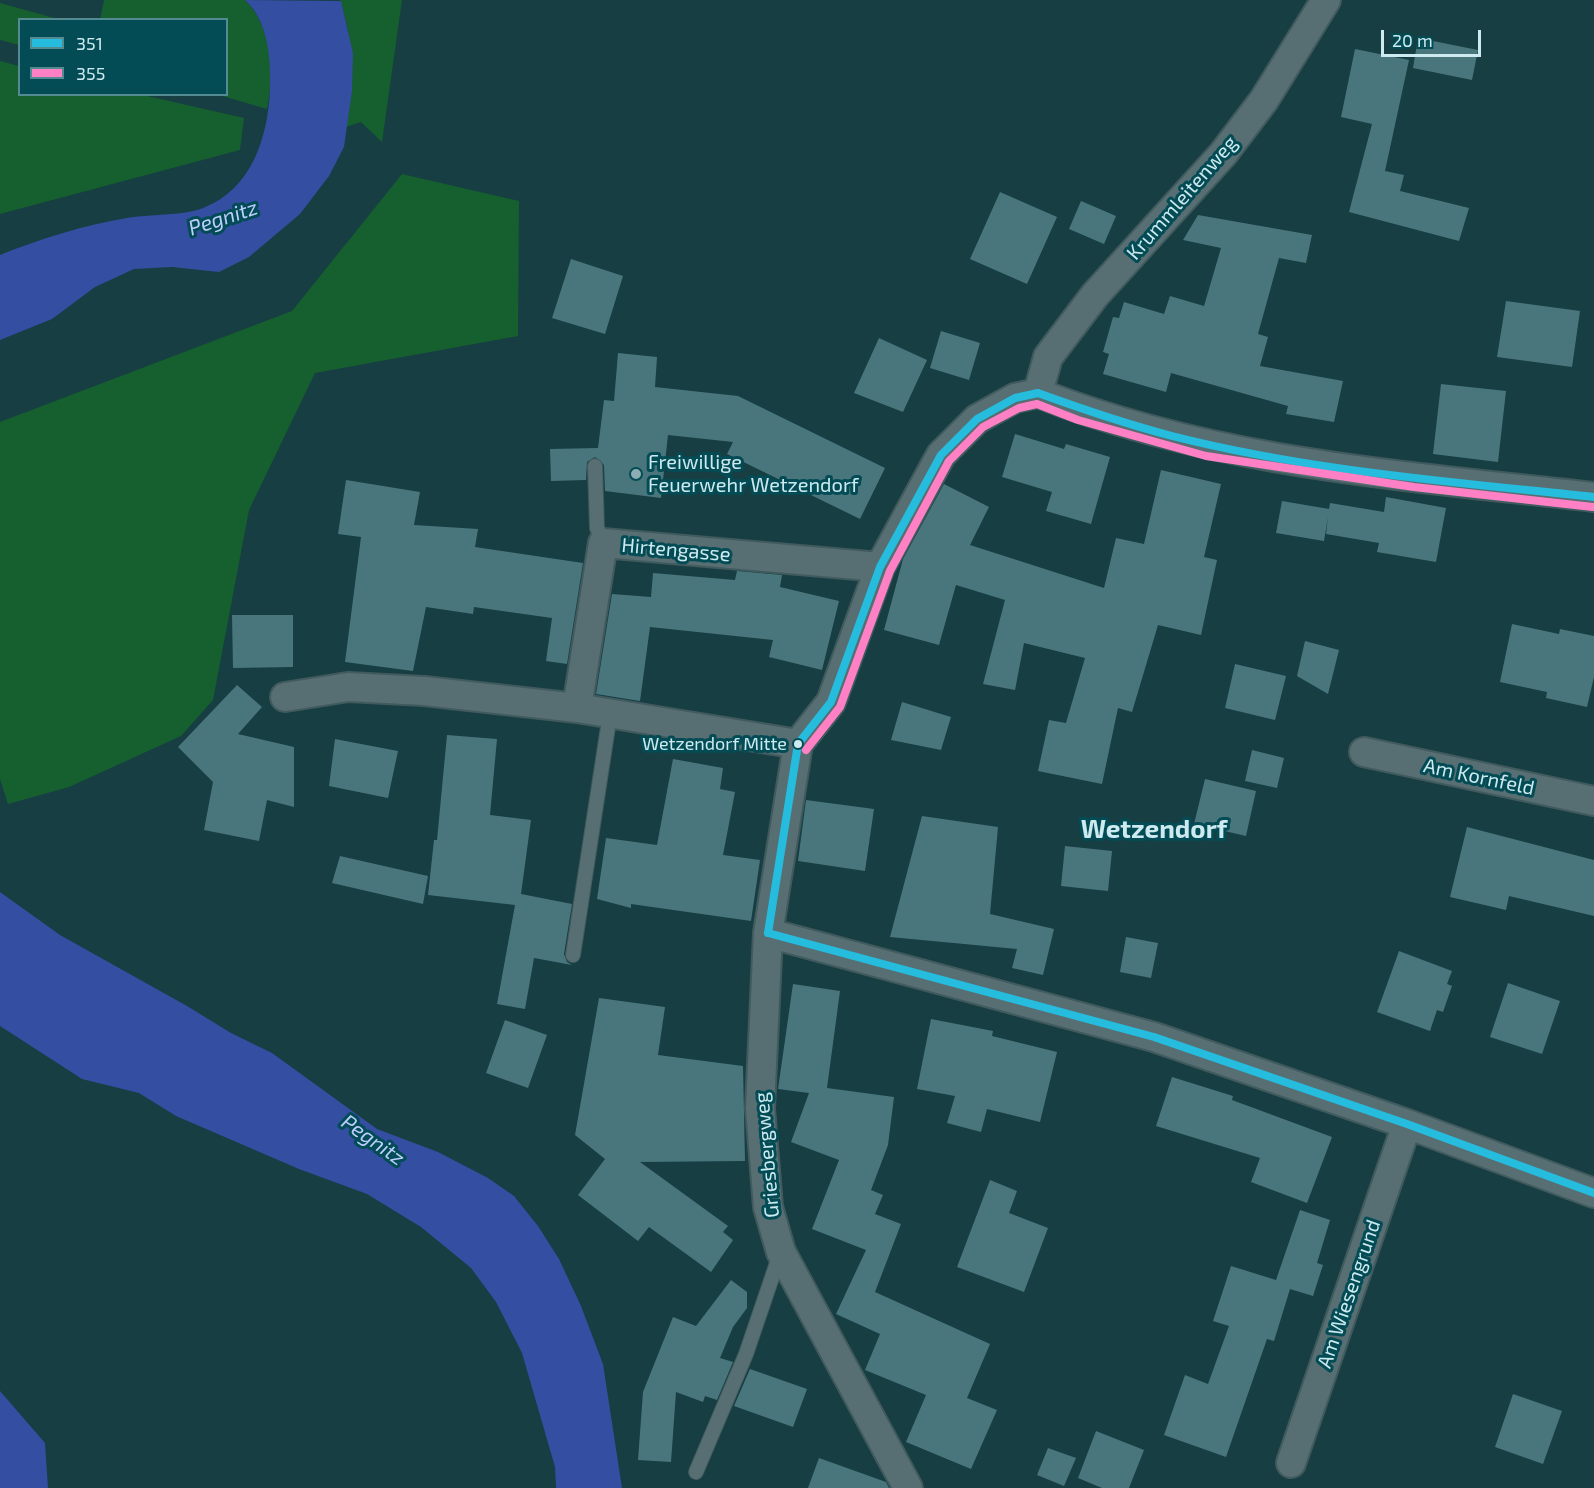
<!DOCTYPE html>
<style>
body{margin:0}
#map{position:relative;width:1594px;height:1488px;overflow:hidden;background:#163e43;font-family:"Exo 2",sans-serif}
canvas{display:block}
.legend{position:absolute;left:18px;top:18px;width:210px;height:78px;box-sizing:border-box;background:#044c55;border:2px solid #548b93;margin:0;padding:8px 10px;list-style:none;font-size:18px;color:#cceaef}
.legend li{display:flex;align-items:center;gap:12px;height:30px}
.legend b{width:30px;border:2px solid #548b93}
.scale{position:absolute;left:1381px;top:30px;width:100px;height:27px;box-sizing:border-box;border:3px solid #cceaef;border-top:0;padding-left:8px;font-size:18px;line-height:21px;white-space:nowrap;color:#cceaef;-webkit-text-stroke:4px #044c55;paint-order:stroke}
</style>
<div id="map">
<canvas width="1594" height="1488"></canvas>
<ul class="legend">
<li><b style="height:8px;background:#26bcdd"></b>351</li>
<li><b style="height:8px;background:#ff80c5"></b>355</li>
</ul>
<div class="scale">20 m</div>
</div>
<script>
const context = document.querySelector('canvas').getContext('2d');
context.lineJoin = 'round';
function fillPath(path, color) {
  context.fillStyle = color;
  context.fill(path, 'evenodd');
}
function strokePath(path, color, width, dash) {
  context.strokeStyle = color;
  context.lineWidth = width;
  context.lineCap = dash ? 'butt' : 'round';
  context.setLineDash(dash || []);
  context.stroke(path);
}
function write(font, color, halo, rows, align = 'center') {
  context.font = font + ' "Exo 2",sans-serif';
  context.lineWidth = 6;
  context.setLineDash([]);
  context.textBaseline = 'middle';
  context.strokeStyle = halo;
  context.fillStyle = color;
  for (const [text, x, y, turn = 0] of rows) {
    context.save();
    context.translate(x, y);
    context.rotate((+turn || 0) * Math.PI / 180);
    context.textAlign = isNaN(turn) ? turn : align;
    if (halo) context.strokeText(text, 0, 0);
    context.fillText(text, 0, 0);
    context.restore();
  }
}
fillPath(new Path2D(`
 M104,0H245C271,24 275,75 267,109L219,95L226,94V20H100Z
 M340,0H402L382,142L361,122L346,127C354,80 355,46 340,0Z
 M0,3L58,19L20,20L19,45L0,40Z
 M0,61L19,66L20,94L143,95L244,118L240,150L0,214Z
 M402,174L519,201L518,336L315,373L249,510L213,700L181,736L69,787L8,804L0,779V422L292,311Z`), '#165f2f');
fillPath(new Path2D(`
 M245,0L341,1L353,53L352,91L344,147L329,176L300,214L249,257L219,272L172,267L134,269L95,287L52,319L0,340V255C40,239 84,225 127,218C149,214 183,216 203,208C252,189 268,137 270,89C271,58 268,21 245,0Z
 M0,892L60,935L187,1006L231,1033L272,1053L377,1129L438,1152L488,1178L514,1196L538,1226L559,1259L581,1306L603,1364L622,1488H556L555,1467L522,1353L496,1302L471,1268L421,1227L367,1194L299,1169L176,1116L139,1093L82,1079L0,1026Z
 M0,1391L45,1443L48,1488H0Z`), '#344ea1');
fillPath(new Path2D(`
 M1418,38L1478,50L1472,80L1413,68Z
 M1355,49L1409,60L1385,171L1404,175L1400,191L1469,208L1459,241L1349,212L1372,124L1341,117Z
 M1000,192L1057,217L1027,284L970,259Z
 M1081,201L1116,216L1104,244L1069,229Z
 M1198,215L1312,235L1306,263L1279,258L1258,334L1268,337L1260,366L1343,381L1334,422L1286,414L1288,406L1171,373L1166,392L1103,374L1109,354L1103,352L1113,317L1119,318L1124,302L1164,314L1170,296L1204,306L1221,248L1183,240Z
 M571,259L623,276L605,334L552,318Z
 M1506,301L1580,311L1572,367L1497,357Z
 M941,331L980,343L969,380L930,368Z
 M879,338L927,360L903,412L854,393Z
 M618,353L657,357L655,387L738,396L885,468L860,519L727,454L733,442L668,435L661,498L605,491L604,465L595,457L587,462L586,480L551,481L550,449L598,448L604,400L614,401Z
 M1441,384L1506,391L1498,462L1433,454Z
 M1015,434L1064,449L1066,444L1110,457L1091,524L1046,511L1052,492L1002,477Z
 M1161,470L1221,484L1204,557L1217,560L1201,635L1158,625L1132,712L1118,708L1102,784L1038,771L1049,720L1066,723L1085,658L1024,643L1015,690L983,684L1005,600L956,585L939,645L884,630L903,559L944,484L989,507L970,545L1104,588L1116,538L1144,544Z
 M346,480L420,492L414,525L478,529L475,547L583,563L567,664L546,661L552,618L474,607L473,614L426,607L413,671L345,662L361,537L338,534Z
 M1386,497L1446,508L1436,562L1377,552L1379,543L1326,534L1328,517L1324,541L1276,533L1282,501L1329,509L1330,503L1384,512Z
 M737,571L782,575L780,587L839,601L822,670L769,657L773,640L650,627L640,701L596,694L612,594L651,597L653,573L735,580Z
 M232,615H293V667L233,668Z
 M1512,624L1559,634L1560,629L1594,636V677L1587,707L1546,698L1547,692L1500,682Z
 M1305,641L1339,650L1328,694L1297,676Z
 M1235,664L1286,676L1275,720L1225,708Z
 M237,685L262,707L238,734L294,747V807L267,800L259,841L204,830L213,782L178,747Z
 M902,702L951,717L941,750L891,740Z
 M447,735L497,739L490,815L531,820L521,894L572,904L564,954L567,962L572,965L534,958L525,1009L497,1004L515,905L428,895L434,840H437Z
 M335,739L398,751L388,798L329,786Z
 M1252,750L1284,758L1277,788L1245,781Z
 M673,759L723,768L720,789L735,792L723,855L760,860L751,921L631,904V908L597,899L606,838L657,845Z
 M1205,779L1256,791L1246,836L1194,824Z
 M806,800L874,809L865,871L798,861Z
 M922,816L998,827L990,914L1054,929L1043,975L1012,968L1017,949L890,937Z
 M1467,827L1594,860V916L1509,896L1506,910L1450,897Z
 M1065,846L1112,851L1108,891L1061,886Z
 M340,856L428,876L423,904L332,883Z
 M1126,937L1158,943L1151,978L1120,972Z
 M1399,951L1452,971L1447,984L1452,986L1443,1012L1437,1010L1430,1031L1377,1012Z
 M1508,983L1560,1001L1542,1054L1490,1037Z
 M793,984L840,991L827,1088L894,1097L888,1145L871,1190L883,1195L875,1214L901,1224L875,1292L990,1344L967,1398L997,1410L971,1469L906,1442L926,1395L865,1370L880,1334L836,1314L866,1250L812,1229L839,1160L791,1142L809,1093L778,1089Z
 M599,998L665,1007L658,1055L743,1066L745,1161L640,1162L728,1226L723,1232L733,1240L711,1272L649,1227L638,1241L578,1195L605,1159L575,1135Z
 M931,1019L993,1031L992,1036L1057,1052L1040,1122L987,1109L981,1132L947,1123L955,1096L917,1089Z
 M505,1020L547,1035L528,1088L486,1073Z
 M1172,1077L1233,1096L1232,1100L1332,1137L1307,1203L1251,1182L1260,1158L1156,1126Z
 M990,1180L1017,1191L1009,1213L1048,1228L1024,1292L957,1267Z
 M1300,1210L1330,1220L1317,1263L1323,1265L1313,1296L1290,1289L1274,1341L1267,1339L1226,1457L1164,1435L1185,1375L1208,1384L1229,1326L1213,1321L1231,1266L1276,1280Z
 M731,1280L747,1292V1308L733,1327L720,1358L733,1362L717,1400L705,1396L703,1402L676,1392L671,1462L638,1460L643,1392L673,1317L696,1326Z
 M750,1369L807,1389L793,1427L734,1406Z
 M1513,1394L1562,1411L1543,1464L1495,1447Z
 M1096,1431L1144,1450L1129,1488H1102L1078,1478Z
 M1048,1448L1076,1458L1064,1486L1037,1475Z
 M819,1458L886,1482L889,1488H808Z`), '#49767c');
const lane = new Path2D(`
 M595,466L597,528L603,543
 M573,955L610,714
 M696,1472L746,1354L780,1254`);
const street = new Path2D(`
 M1038,393C1214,463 1407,476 1594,497
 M1038,393L1048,357L1095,295L1223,154L1264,100L1326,0
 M285,697L348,687L424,691L577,708L798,744
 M577,708L603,543L880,567
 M1364,752L1594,801
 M768,933L1154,1037L1407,1124L1594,1193
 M1291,1463L1407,1124
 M908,1488L781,1252L768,1207L760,1108L768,933L798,744L831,702L880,567L941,455L977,419L1015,398L1038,393`);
strokePath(lane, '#405a5d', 16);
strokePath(street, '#405a5d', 32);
strokePath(lane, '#576e73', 14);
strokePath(street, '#576e73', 28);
strokePath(new Path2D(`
 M1038,393C1082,409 1126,424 1172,436C1310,471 1453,482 1594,497
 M768,933L1154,1037L1407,1124L1594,1193
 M768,933L798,744L831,702L880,567L941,455L977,419L1015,398L1038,393`), '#26bcdd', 8);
strokePath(new Path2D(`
 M806,750L840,707L890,571L949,461L983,427L1019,408L1037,404L1078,420L1206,456L1414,487L1593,507`), '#ff80c5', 8);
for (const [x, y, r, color] of [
 [636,474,6,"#8caeb3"],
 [798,744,5,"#cceaef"]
]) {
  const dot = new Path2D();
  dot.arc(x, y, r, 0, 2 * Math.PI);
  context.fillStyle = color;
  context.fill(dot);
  strokePath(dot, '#044c55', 2);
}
write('18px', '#cceaef', '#044c55', [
 ["Wetzendorf Mitte",787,744]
], 'right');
write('20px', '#cceaef', '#044c55', [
 ["Krummleitenweg",1182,198,-49],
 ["Hirtengasse",676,550,5],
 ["Am Kornfeld",1479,777,12],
 ["Griesbergweg",767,1155,-95],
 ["Am Wiesengrund",1349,1294,-71]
]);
write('20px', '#cceaef', '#044c55', [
 ["Freiwillige",648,462],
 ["Feuerwehr Wetzendorf",648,485]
], 'left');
write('italic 21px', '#bbcefe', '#044c55', [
 ["Pegnitz",223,218,-18],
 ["Pegnitz",373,1140,35]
]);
write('bold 26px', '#cceaef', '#044c55', [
 ["Wetzendorf",1154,829]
]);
</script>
